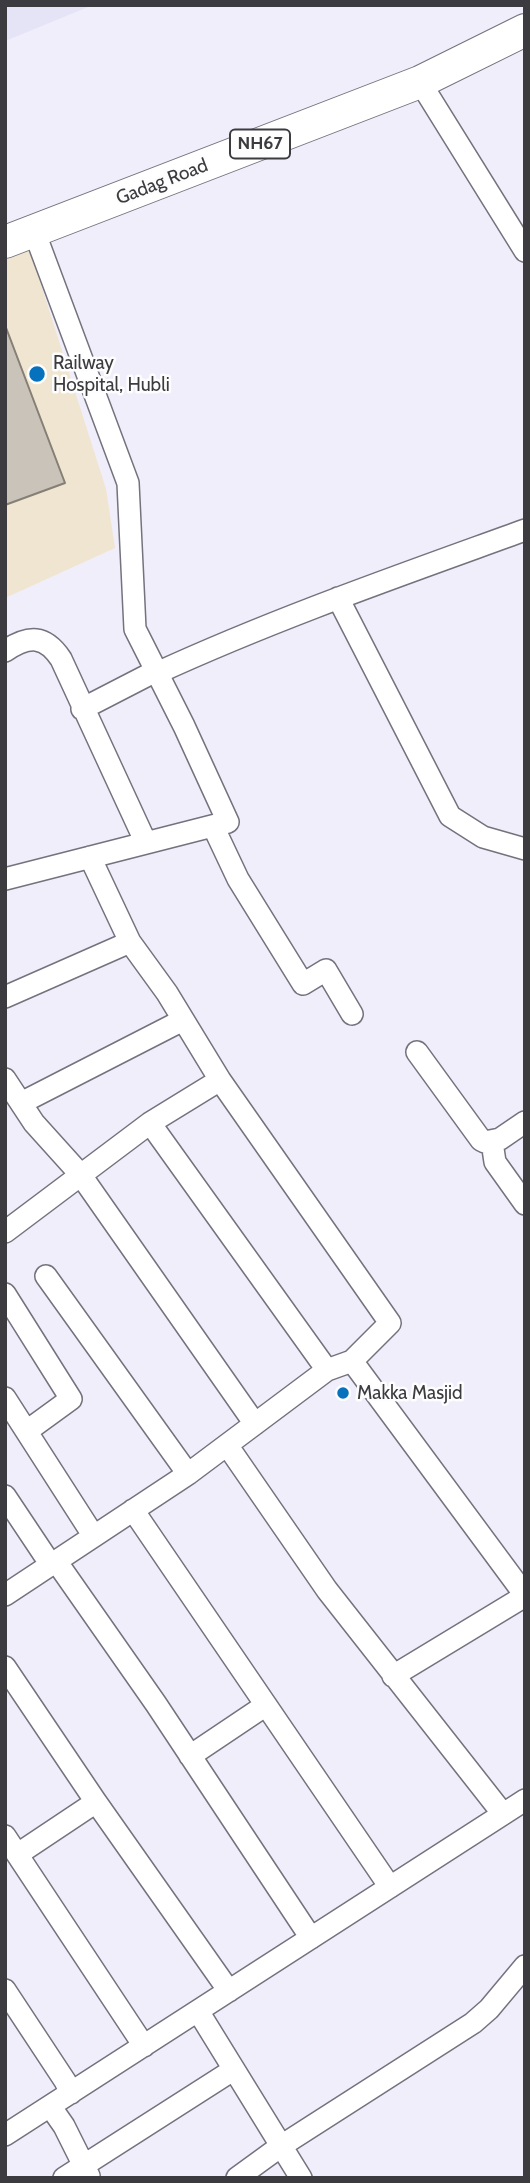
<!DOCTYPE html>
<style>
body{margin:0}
#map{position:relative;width:530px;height:2183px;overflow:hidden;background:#efeefa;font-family:Cabin,sans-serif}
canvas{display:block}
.frame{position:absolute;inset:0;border:7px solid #3c3b40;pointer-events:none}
</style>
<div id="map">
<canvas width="530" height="2183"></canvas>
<div class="frame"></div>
</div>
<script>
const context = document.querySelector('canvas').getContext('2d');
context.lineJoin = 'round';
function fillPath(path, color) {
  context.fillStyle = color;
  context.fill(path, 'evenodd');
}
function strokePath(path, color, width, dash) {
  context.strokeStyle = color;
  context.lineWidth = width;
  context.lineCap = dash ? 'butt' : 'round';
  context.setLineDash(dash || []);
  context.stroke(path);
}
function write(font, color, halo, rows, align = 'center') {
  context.font = font + ' Cabin,sans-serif';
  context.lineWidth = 5;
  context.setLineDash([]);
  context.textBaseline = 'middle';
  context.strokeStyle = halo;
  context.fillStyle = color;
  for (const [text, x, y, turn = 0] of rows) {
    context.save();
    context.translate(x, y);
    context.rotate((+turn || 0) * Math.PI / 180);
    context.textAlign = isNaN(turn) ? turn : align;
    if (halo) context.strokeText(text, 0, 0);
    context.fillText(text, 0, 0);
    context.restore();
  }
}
fillPath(new Path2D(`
 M5,5H93L5,41Z`), '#e5e3f6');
fillPath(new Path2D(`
 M30,250L106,489L115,548L5,598V260Z`), '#f0e5d0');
const building = new Path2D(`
 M5,325L65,483L5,505Z`);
fillPath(building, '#cac3b9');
strokePath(building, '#857f75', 2);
const minor = new Path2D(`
 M420,82L525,251
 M338,598L450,816L483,837L525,849
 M5,651C29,635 45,635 61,659L146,843
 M82,709L148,675L157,673C277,618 401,575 525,530
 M213,826L238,879L303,984L326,970L352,1014
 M90,857L130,942L167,993L220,1080
 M5,879L228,822L184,726L135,629L128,483L34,231
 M5,997L130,942
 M417,1052L481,1140L485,1142L500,1139L525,1122
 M5,1079L34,1123L80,1174L255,1424
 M21,1103L183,1020
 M150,1123L327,1370
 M492,1142L495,1162L525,1204
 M5,1232L150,1123L220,1080L390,1323L352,1361L327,1370L188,1474L5,1595
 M46,1276L188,1474
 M5,1294L71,1399L27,1431
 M352,1361L525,1595
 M5,1398L93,1535
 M227,1445L327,1590L503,1814
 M5,1496L51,1565
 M133,1510L390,1887
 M56,1561L156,1704L311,1938
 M5,1667L96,1802L18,1854
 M393,1676L525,1596
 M190,1756L266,1705
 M96,1802L229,1991
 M5,1836L144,2046
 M5,1990L65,2081L71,2093
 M198,2011L301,2178
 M50,2106L64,2126L89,2176
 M5,2135L525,1800
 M64,2178L233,2070
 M237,2178L281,2146L473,2023L489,2009L525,1966`);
const highway = new Path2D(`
 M5,242L420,82L525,30`);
strokePath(minor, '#73727d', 24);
strokePath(highway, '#73727d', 34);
strokePath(minor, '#fff', 21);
strokePath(highway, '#fff', 32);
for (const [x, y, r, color] of [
 [37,374,9,"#0671bc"],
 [343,1393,7,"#0671bc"]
]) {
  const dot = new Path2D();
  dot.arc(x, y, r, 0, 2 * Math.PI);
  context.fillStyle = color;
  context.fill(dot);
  strokePath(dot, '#fdfdfd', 2.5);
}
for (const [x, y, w] of [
 [260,144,60]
]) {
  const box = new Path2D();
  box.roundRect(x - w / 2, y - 14.5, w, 29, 5);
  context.fillStyle = '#fdfdfd';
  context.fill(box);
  strokePath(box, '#3c3b40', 2);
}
write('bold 18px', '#3c3b40', null, [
 ["NH67",260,144]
]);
write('19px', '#3c3b40', '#fdfdfd', [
 ["Gadag Road",162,182,-21]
]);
write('19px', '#3c3b40', '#fdfdfd', [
 ["Railway",53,363],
 ["Hospital, Hubli",53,385],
 ["Makka Masjid",357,1393]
], 'left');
</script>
